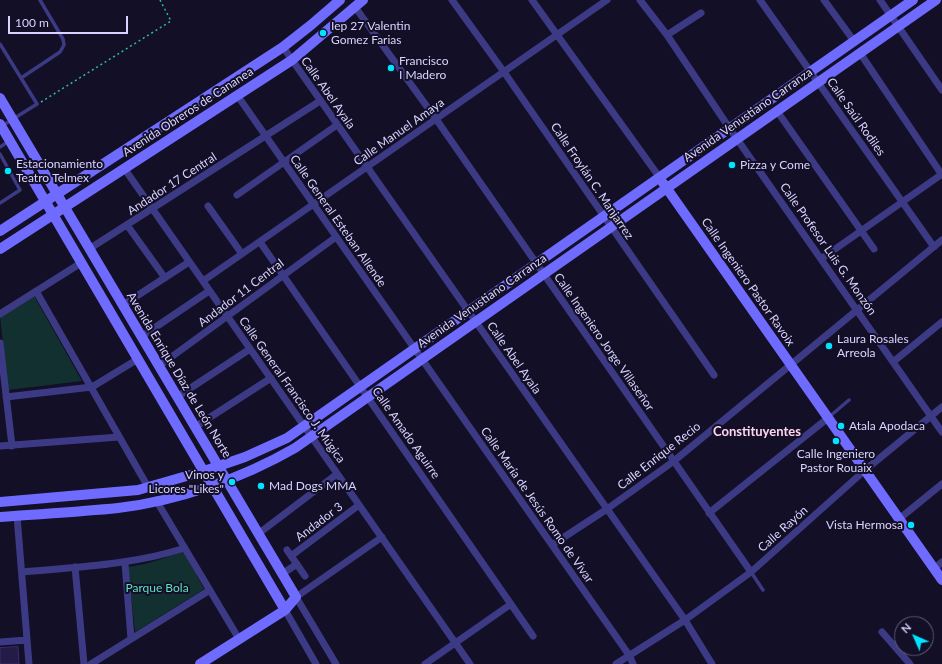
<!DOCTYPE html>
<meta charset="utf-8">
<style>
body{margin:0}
#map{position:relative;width:942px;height:664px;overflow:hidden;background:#130f26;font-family:Lato,sans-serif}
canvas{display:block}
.north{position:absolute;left:894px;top:616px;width:40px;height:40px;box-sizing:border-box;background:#130f26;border:1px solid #625e7d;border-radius:50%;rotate:315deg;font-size:11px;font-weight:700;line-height:16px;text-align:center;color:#d9d4ff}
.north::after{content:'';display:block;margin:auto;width:14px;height:18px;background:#00e5ff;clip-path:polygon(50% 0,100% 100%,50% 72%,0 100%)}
.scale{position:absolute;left:8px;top:16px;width:120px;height:18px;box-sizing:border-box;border:2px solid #d9d4ff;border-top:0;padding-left:5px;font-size:12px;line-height:14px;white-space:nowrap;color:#d9d4ff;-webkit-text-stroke:3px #130f26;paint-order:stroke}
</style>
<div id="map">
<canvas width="942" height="664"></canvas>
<div class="north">N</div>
<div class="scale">100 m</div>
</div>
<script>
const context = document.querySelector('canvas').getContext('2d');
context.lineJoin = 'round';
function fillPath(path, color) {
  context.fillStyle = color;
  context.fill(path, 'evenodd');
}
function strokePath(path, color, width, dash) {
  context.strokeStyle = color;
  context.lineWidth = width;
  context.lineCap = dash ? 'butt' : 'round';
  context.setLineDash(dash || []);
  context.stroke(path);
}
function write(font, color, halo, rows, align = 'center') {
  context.font = font + ' Lato,sans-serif';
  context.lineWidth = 4;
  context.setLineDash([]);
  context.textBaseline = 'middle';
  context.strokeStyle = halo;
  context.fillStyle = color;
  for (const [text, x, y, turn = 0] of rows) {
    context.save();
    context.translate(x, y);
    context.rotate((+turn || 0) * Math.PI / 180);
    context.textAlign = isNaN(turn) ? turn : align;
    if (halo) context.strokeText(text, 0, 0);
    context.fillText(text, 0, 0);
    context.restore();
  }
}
fillPath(new Path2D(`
 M33,294L82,381L8,390L0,316Z
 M184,552L204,589L135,632L128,567L145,564Z`), '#12302f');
const building = new Path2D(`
 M18,647L19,664H0V648Z`);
fillPath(building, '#241b47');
strokePath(building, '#3b2d73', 1);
strokePath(new Path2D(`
 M41,102L171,21L160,0`), '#2fb8b0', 1.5, [2, 3]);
strokePath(new Path2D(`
 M0,44L37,104L2,126
 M21,78L60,52L64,45L63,39L40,0
 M0,147L9,141
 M0,154L20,190L0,203
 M829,417L849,400
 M751,572L763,590`), '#3d3a85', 3.5);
strokePath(new Path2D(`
 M452,0L504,72L714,375
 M532,0L660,178
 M640,0L667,35L730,129L942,432
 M760,0L934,247
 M824,0L854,41
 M880,0L942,90
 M355,7L436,119L751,572
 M667,35L701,13
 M283,47L685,620L712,664
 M860,53L942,175
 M237,95L629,655L633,664
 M777,111L874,249
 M124,168L470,664
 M237,195L337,125
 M208,206L242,254
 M127,225L165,278
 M260,242L533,636
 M89,249L320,101
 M821,259L942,174
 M203,281L607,0
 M36,291L148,487
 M123,305L189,262
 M0,314L81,263
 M141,337L209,291
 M0,343L12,446
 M893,362L942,322
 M159,366L336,237
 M6,397L92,387L138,359
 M177,397L250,349
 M195,427L271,378
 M0,446L119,437
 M156,500L239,639
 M709,513L828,418
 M17,516L29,664
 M899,519L942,484
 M258,534L337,474
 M552,545L607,509L674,461L942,240
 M287,550L305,576
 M291,556L359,505
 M125,563L131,639
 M75,567L84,664
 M934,569L942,562
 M22,572C77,567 132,565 185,548
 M282,574L297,564
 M285,610L316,664
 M882,632L910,664
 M0,642L27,640
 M91,664L210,590
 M336,664L296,597L382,537
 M425,664L511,604
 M616,664L685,620L751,572L864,471L942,407`), '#3d3a85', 7);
strokePath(new Path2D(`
 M0,98L296,597L285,610L200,664
 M0,124L285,610
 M663,183L942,580
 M0,231L283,47L311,25L340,0
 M0,249L292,60L363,0
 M0,502L138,490L204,471L245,457L287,438L913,0
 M0,517C39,514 79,512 118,508C178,501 243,478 295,448L936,0`), '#6f6bff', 10);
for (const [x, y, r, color] of [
 [323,33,4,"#00e5ff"],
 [391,68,4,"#00e5ff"],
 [732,165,4,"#00e5ff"],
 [8,171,4,"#00e5ff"],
 [829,346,4,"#00e5ff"],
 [841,426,4,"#00e5ff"],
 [836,441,4,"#00e5ff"],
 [232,482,4,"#00e5ff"],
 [261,486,4,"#00e5ff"],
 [911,525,4,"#00e5ff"]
]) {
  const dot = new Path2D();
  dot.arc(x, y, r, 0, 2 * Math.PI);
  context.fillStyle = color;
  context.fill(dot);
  strokePath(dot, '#130f26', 1.5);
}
write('12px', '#d9d4ff', '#130f26', [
 ["Iep 27 Valentin",331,26],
 ["Gomez Farias",331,40],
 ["Francisco",399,61],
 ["I Madero",399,75],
 ["Estacionamiento",16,164],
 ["Teatro Telmex",16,178],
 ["Pizza y Come",740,165],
 ["Laura Rosales",837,339],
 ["Arreola",837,353],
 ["Atala Apodaca",849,426],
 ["Calle Ingeniero",836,454,"center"],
 ["Pastor Rouaix",836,468,"center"],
 ["Vinos y",224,475,"right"],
 ["Licores \"Likes\"",224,489,"right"],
 ["Mad Dogs MMA",269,486],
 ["Vista Hermosa",903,525,"right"]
], 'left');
write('12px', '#d9d4ff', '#130f26', [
 ["Calle Abel Ayala",328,93,55],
 ["Avenida Obreros de Cananea",188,112,-33],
 ["Avenida Venustiano Carranza",748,115,-35],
 ["Calle Saúl Rodiles",856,117,55],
 ["Calle Manuel Amaya",399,132,-35],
 ["Calle Froylán C. Manjarrez",592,181,56],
 ["Andador 17 Central",172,184,-33],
 ["Calle General Esteban Allende",338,221,55],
 ["Calle Profesor Luis G. Monzón",828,249,55],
 ["Calle Ingeniero Pastor Ravoix",748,282,55],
 ["Andador 11 Central",241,293,-37],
 ["Avenida Venustiano Carranza",482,301,-35],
 ["Calle Ingeniero Jorge Villaseñor",604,342,55],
 ["Calle Abel Ayala",514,358,55],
 ["Avenida Enrique Díaz de León Norte",179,375,59],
 ["Calle General Francisco J. Múgica",292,390,55],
 ["Calle Amado Aguirre",406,433,55],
 ["Calle Enrique Recio",659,456,-38],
 ["Calle María de Jesús Romo de Vivar",537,505,55],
 ["Andador 3",319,522,-37],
 ["Calle Rayón",783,529,-42]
]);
write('12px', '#5fe0c0', '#130f26', [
 ["Parque Bola",157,588]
]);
write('bold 13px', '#ffd6f0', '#130f26', [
 ["Constituyentes",757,432]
]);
</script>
